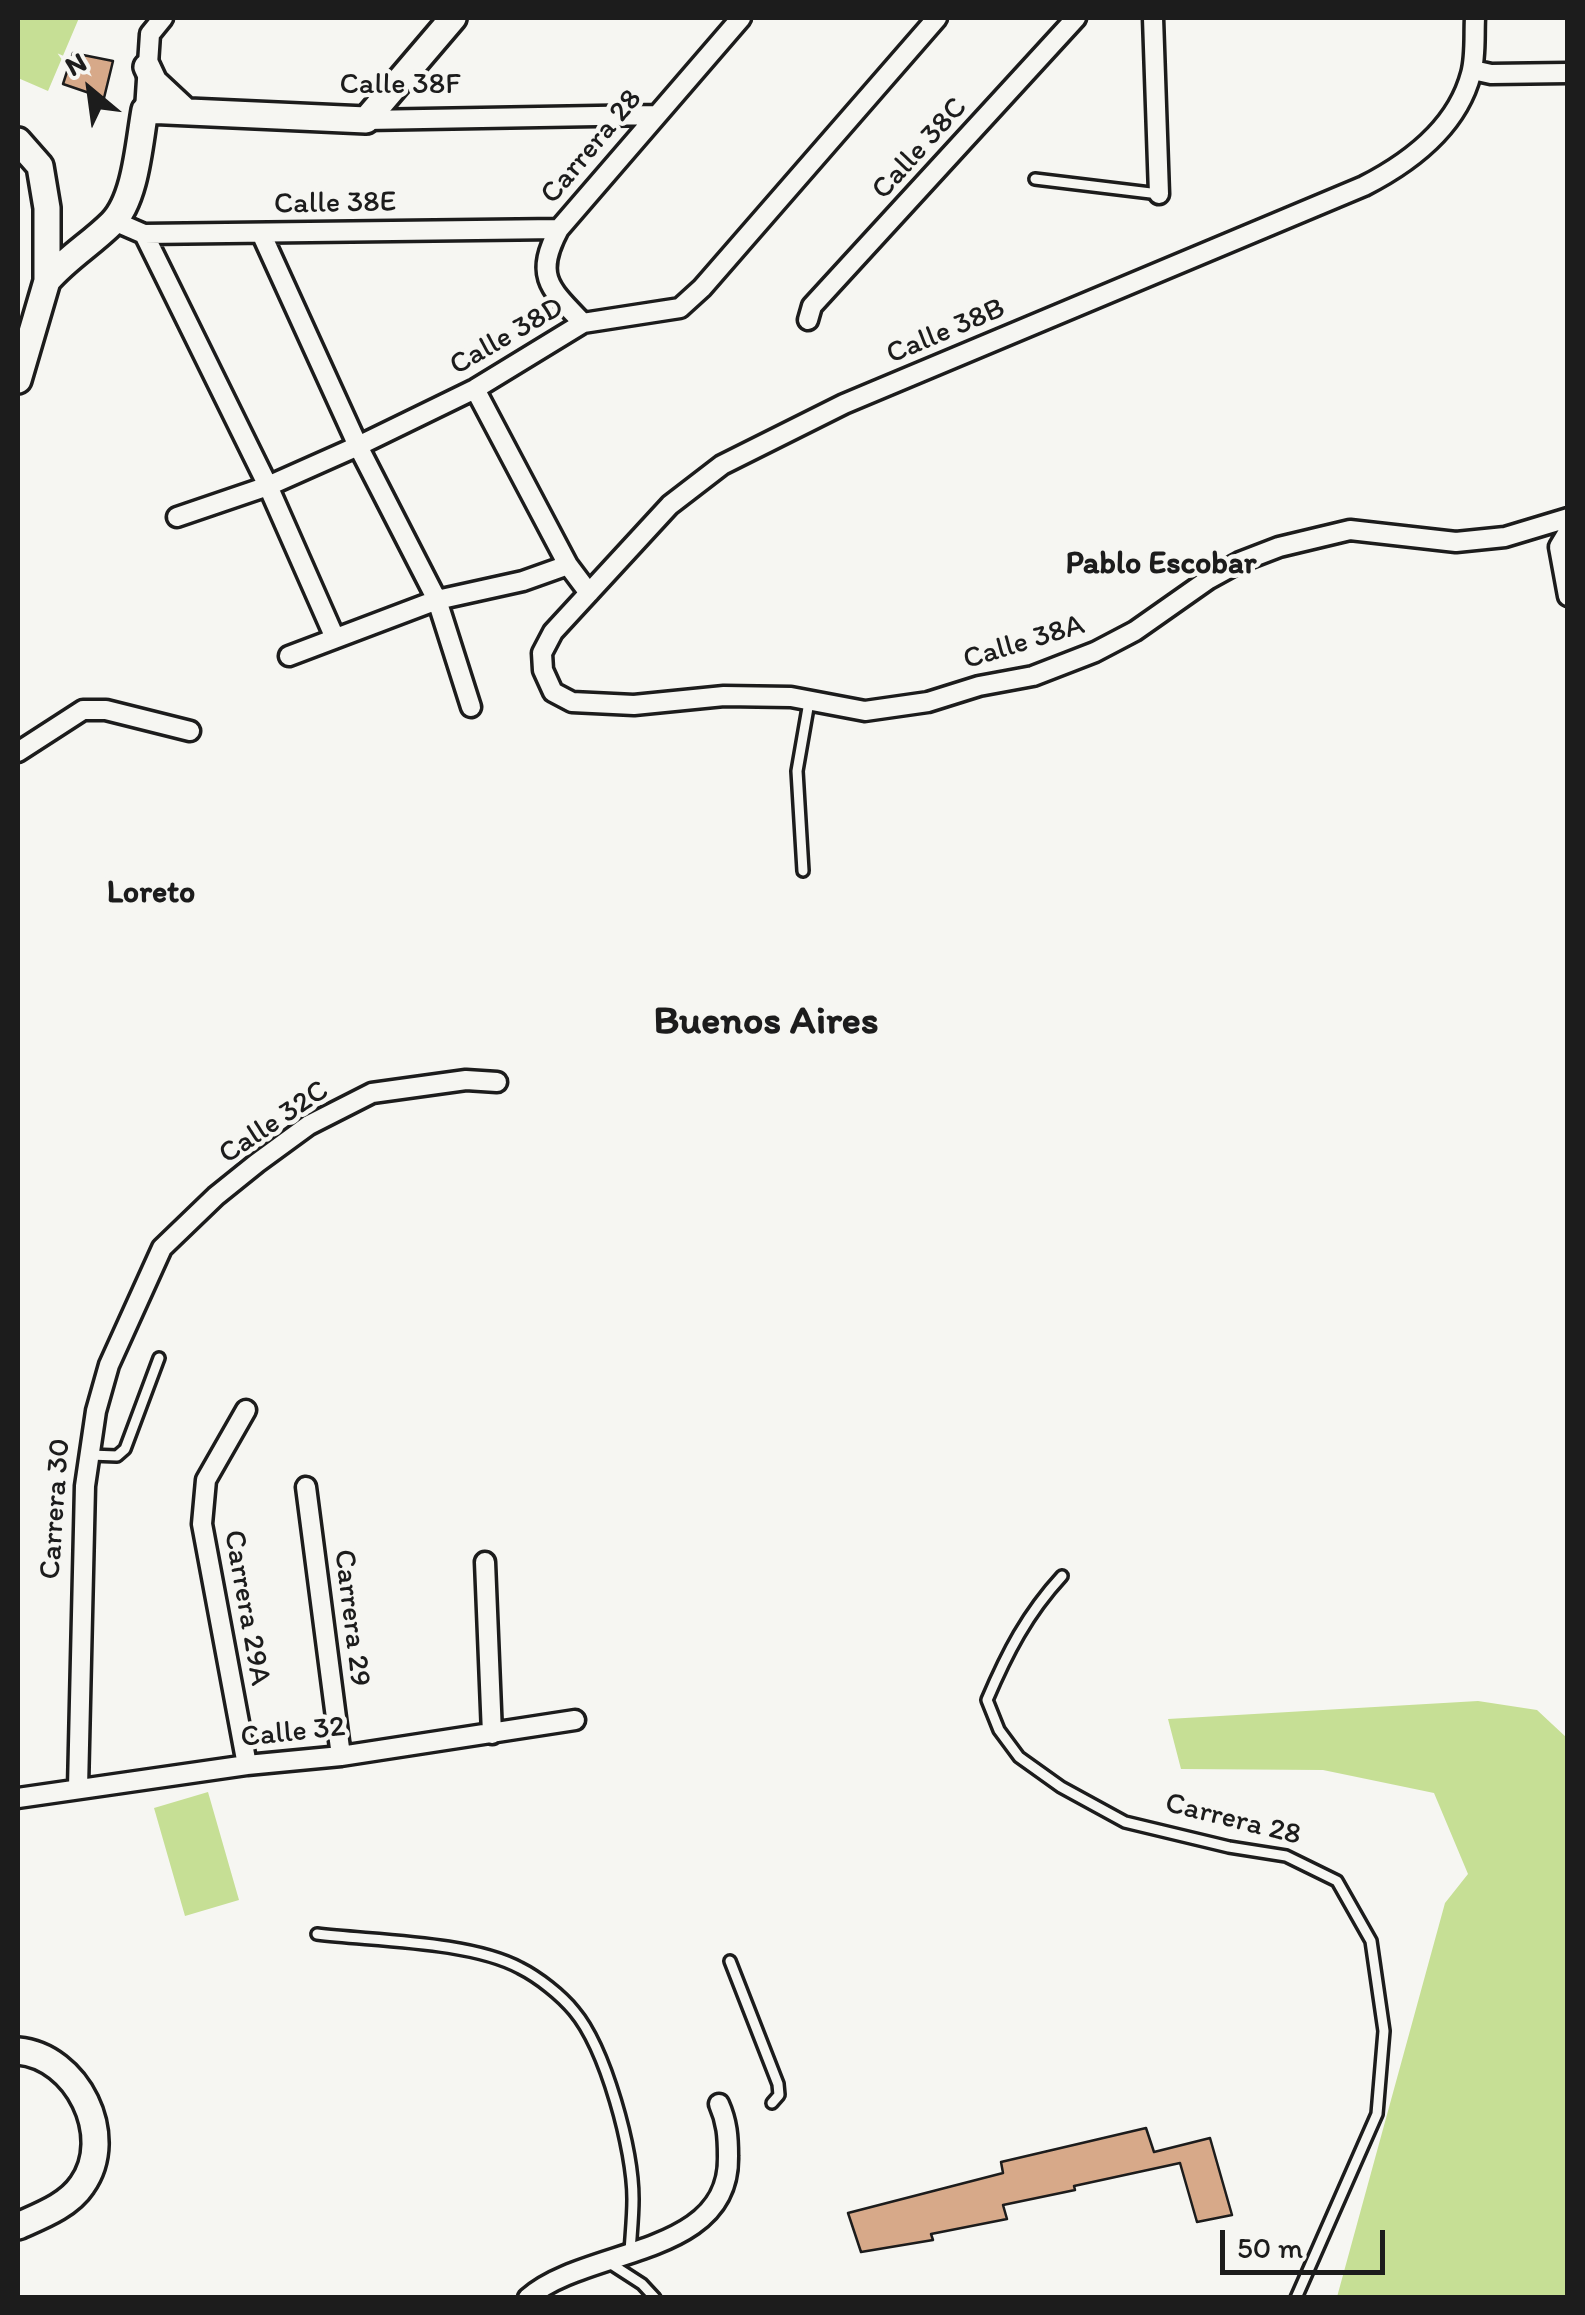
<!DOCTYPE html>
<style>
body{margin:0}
#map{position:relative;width:1585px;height:2315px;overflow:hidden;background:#f6f6f2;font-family:Itim,sans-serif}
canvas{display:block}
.frame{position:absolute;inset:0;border:20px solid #1c1c1c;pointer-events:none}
.north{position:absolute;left:40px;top:40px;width:100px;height:100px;-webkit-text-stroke:8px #f6f6f2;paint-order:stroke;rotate:331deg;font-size:28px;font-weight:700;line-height:40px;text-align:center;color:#1c1c1c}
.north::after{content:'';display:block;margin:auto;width:35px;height:45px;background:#1c1c1c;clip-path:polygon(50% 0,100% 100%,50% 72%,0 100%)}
.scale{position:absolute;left:1220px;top:2230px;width:165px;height:45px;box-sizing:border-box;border:5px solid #1c1c1c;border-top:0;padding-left:12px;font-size:30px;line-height:35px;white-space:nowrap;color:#1c1c1c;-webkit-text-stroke:8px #f6f6f2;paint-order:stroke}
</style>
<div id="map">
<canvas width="1585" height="2315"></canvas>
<div class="frame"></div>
<div class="north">N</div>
<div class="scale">50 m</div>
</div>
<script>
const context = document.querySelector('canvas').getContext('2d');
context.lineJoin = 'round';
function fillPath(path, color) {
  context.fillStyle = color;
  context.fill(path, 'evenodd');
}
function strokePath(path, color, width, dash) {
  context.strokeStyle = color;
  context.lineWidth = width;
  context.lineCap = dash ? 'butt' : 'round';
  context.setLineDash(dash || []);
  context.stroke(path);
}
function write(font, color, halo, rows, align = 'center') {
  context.font = font + ' Itim,sans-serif';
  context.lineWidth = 9;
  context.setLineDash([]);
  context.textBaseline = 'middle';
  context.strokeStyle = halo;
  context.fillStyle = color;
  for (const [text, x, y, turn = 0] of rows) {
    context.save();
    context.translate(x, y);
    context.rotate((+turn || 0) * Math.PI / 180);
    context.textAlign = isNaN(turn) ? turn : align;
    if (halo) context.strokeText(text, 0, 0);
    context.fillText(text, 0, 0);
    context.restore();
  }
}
fillPath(new Path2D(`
 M21,18H79L48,91L18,78V26Z
 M1478,1701L1537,1710L1567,1738V2297H1337L1445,1903L1468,1874L1434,1793L1323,1770L1181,1769L1168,1719Z
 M208,1792L239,1900L185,1916L154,1808Z`), '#c6df95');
const building = new Path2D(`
 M73,53L113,61L104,98L63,84Z
 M1146,2128L1154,2152L1210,2138L1232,2215L1197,2222L1180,2163L1074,2186L1075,2190L1003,2205L1007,2219L931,2234L933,2240L861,2252L848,2213L1003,2173L1001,2162Z`);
fillPath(building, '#d7a989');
strokePath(building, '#1c1c1c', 2.5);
const lane = new Path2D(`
 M1035,179L1159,194
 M803,871L797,771L809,702
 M90,1455L117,1456L125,1449L159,1358
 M1062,1576C1027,1614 1007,1653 987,1700L999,1730L1019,1757L1061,1787L1125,1822L1229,1847L1286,1856L1337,1881L1371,1941L1384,2031L1377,2114L1296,2298
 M317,1934C374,1941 470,1941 520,1968C538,1977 561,1995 574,2011C606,2049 633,2150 633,2199C633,2217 631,2235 630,2252
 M730,1961L778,2084L779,2095L772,2103
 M608,2262L642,2284L655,2298`);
const street = new Path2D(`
 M1153,18L1159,194
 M1475,18C1474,35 1476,56 1471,74C1457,127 1411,162 1364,186L844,404L722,465L670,505L553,632L542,653L543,670L553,692L572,702L634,705L724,696L791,697L865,711L928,702L979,686L1033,676L1095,652L1135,631L1209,579L1240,562L1279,547L1350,530L1456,542L1505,537L1568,518
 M1473,70L1491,74L1568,73
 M145,110L150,34L163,18
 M366,120L655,115
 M114,221L144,234L559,229
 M261,233L358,446L437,600L471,707
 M144,234L268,486L335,638
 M808,320L812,306L1076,18
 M583,323C549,288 534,276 559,229L741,18
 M475,389L568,565L589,593
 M177,517L268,486L358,446L475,389L583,323L680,308L702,288L937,18
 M1568,532L1559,547L1568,596
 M289,656L437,600L523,581L568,565
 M18,752L83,710H106L190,731
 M246,1410L206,1480L202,1524L247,1765
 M306,1487L341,1756
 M485,1562L492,1734
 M78,1788L85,1486L96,1411L109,1365L162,1248L216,1196L257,1163L309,1125L372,1093L466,1080L497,1082
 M18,1798L247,1765L341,1756L575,1720
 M528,2298C585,2247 731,2258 728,2156C728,2137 727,2122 719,2104`);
const secondary = new Path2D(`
 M147,67L154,82L184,110
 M18,141L40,166L47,208V281L18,380
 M47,281C68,257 91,244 112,223C136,199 139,143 145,110L366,120L453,18
 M18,2051C77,2056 117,2136 82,2185C68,2206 40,2216 18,2226`);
strokePath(lane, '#1c1c1c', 16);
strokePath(street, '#1c1c1c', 25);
strokePath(secondary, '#1c1c1c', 32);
strokePath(lane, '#f6f6f2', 9);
strokePath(street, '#f6f6f2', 18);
strokePath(secondary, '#f6f6f2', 25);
write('30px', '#1c1c1c', '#f6f6f2', [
 ["Calle 38F",400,85],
 ["Carrera 28",592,147,-50],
 ["Calle 38C",920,149,-48],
 ["Calle 38E",335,204,-1],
 ["Calle 38B",946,332,-23],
 ["Calle 38D",507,337,-30],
 ["Calle 38A",1024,643,-17],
 ["Calle 32C",274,1123,-34],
 ["Carrera 30",56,1509,-86],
 ["Carrera 29A",246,1608,80],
 ["Carrera 29",351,1618,83],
 ["Calle 32",293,1733,-6],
 ["Carrera 28",1233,1820,14]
]);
write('bold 32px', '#1c1c1c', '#f6f6f2', [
 ["Pablo Escobar",1161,565],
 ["Loreto",151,894]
]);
write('bold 40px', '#1c1c1c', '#f6f6f2', [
 ["Buenos Aires",766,1023]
]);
</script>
